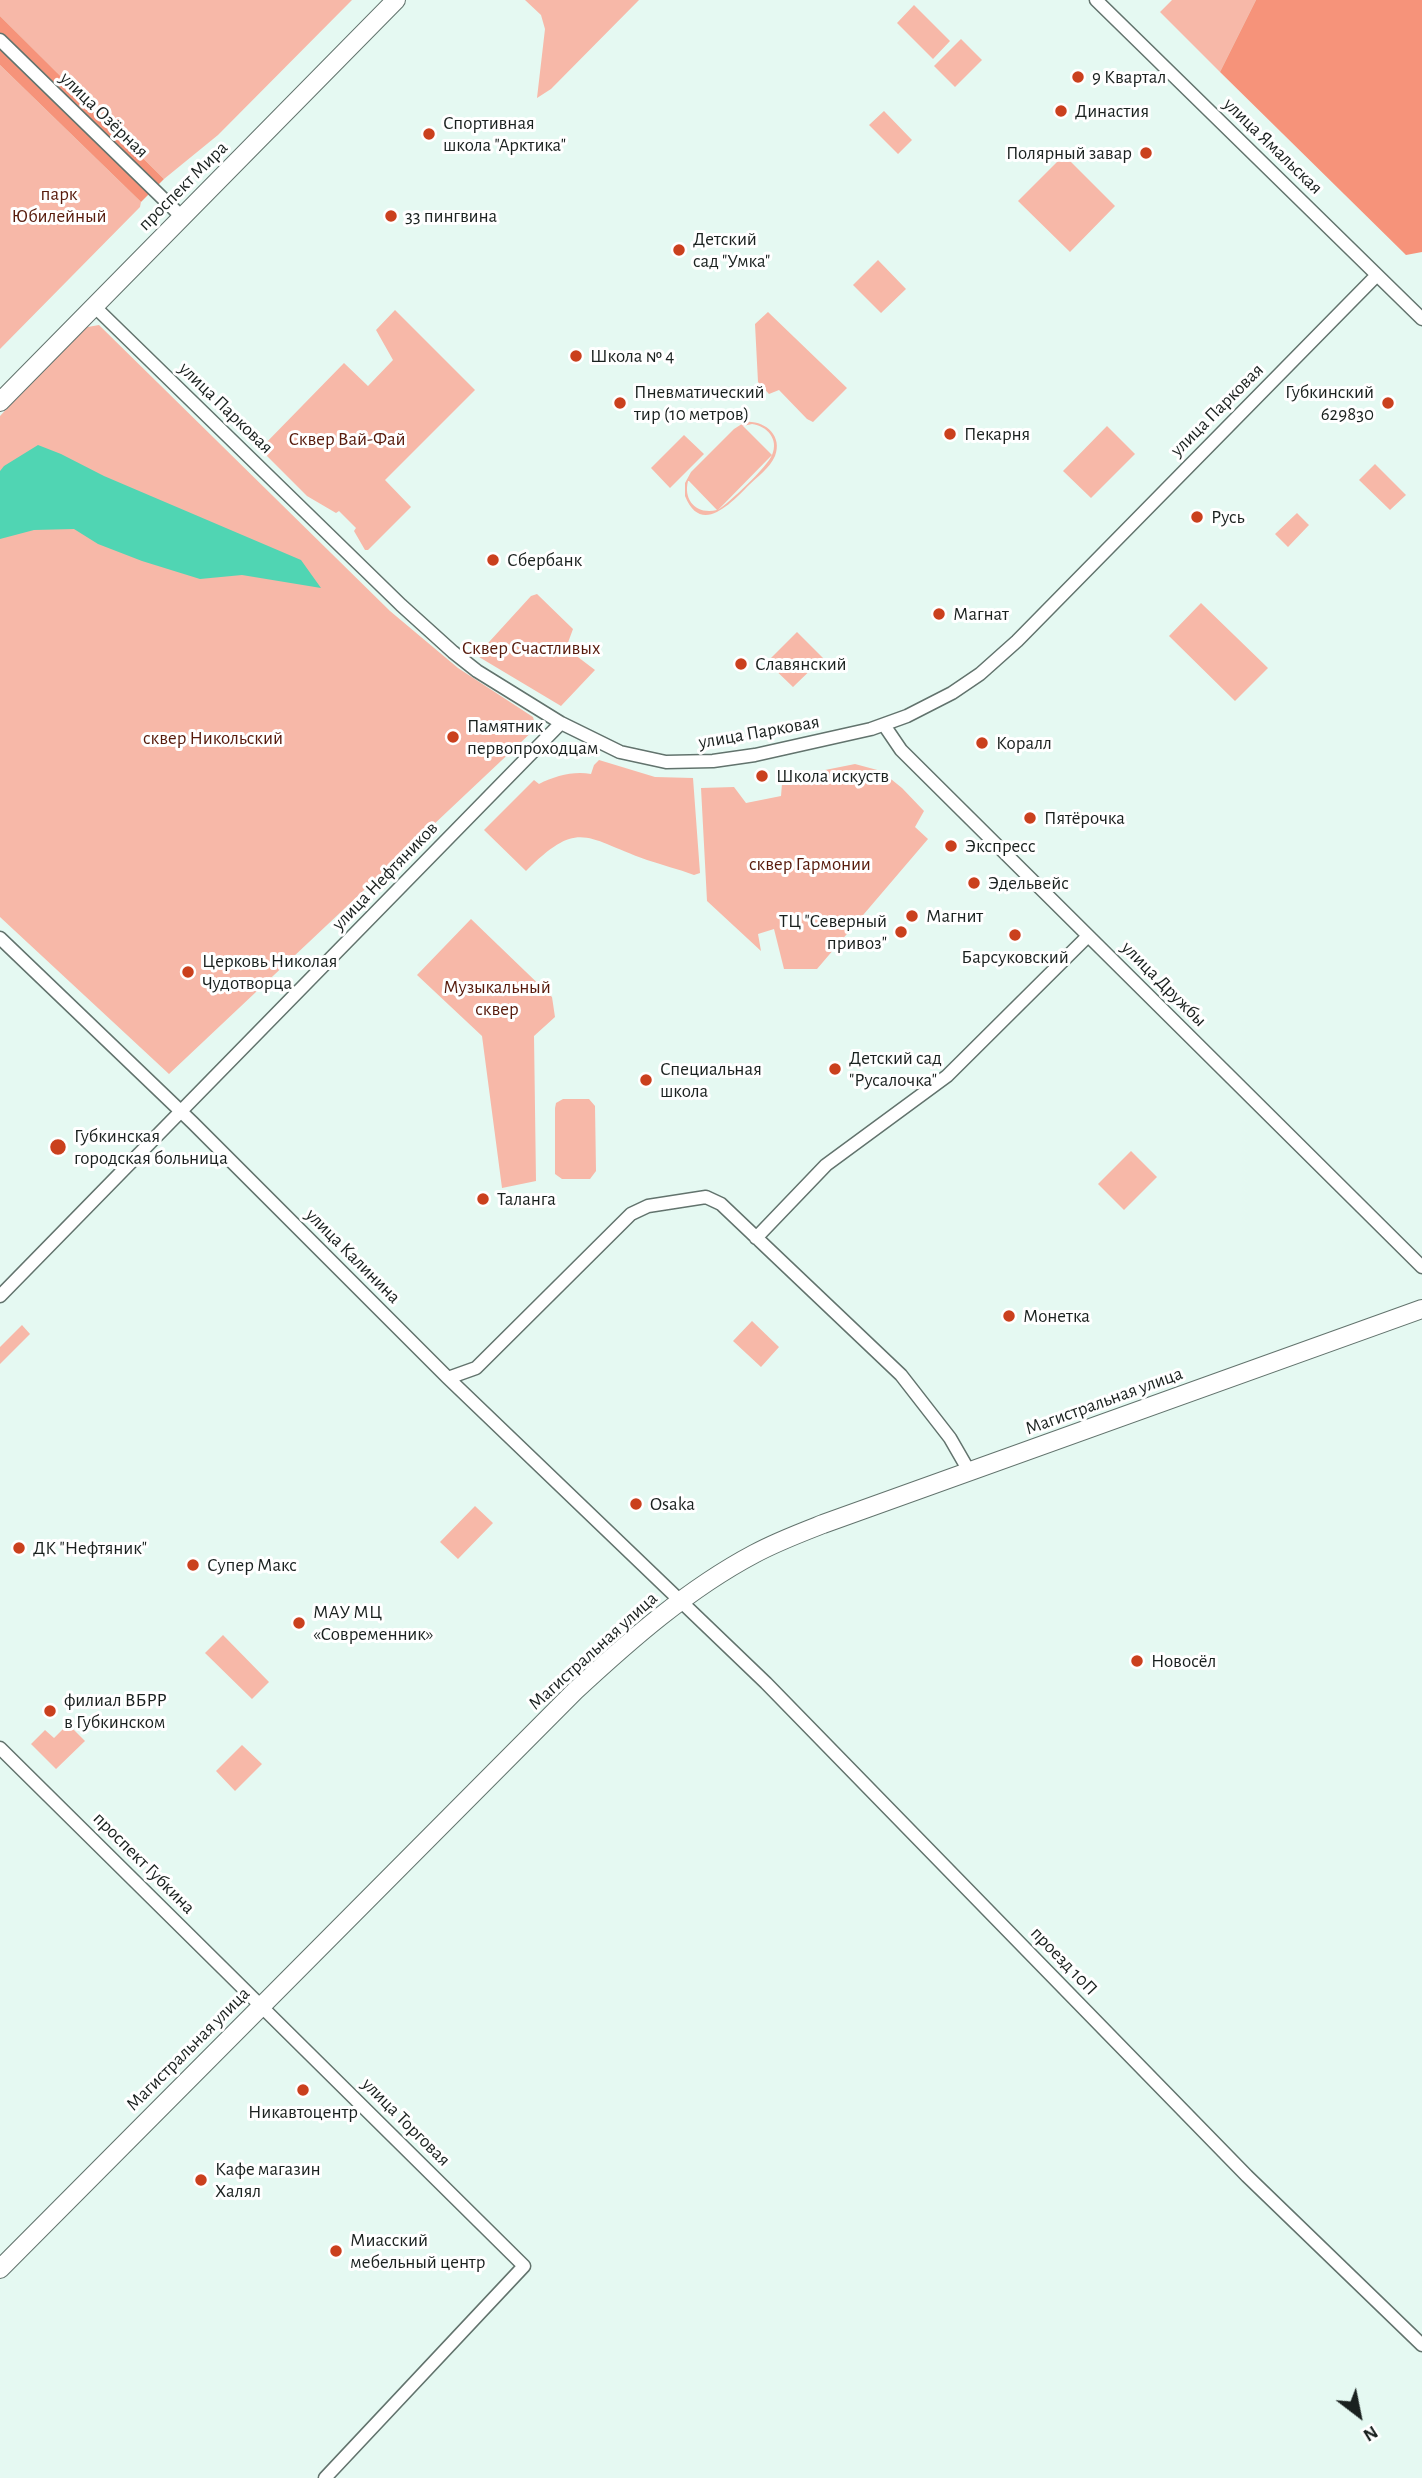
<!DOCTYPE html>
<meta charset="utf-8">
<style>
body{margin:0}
#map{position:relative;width:1422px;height:2478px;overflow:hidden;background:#e5f9f2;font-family:"Alegreya Sans",sans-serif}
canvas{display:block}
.north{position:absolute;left:1324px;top:2380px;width:70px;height:70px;-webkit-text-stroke:5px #fff;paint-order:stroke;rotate:148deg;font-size:19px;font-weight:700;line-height:28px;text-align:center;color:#1a211f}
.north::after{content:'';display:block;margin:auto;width:24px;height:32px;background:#1a211f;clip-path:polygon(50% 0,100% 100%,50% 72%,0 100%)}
</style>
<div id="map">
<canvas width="1422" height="2478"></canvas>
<div class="north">N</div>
</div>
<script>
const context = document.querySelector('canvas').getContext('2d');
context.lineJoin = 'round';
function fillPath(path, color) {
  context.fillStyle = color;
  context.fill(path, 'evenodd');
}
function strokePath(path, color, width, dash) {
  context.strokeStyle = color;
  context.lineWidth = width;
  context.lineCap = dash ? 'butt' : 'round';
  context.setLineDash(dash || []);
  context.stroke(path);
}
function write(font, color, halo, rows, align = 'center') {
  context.font = font + ' "Alegreya Sans",sans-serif';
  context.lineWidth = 6;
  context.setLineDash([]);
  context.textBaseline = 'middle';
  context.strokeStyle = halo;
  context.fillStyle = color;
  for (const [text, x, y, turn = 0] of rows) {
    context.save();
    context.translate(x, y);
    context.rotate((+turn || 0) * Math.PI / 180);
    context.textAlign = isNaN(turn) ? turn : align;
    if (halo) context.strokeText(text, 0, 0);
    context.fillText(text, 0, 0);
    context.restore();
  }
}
fillPath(new Path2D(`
 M0,0H352L218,135L164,179L0,16Z
 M525,0H639L551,89L537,98L545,29L541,15Z
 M1172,0H1256L1220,72L1160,12Z
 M914,5L950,41L933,59L897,23Z
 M961,39L982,60L955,87L934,66Z
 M0,65L141,202L140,207L0,349Z
 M884,111L912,140L898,154L869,125Z
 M1064,155L1115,206L1070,252L1018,201Z
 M878,260L906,289L881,313L853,285Z
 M395,310L475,390L385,480L411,507L368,550H365L354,531L356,528L339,511L336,513L307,496L260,449L344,363L368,386L393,360L376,330Z
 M768,312L847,388L813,422L807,419L779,390L769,394L758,382L755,324Z
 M99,325L390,611L458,668L533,717L536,728L169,1074L0,917V416L82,328Z
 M745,422C765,420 783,436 775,456C770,468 757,477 749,485C731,503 701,536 685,496V483L691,472L734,429ZM752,424C767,426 779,439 772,455C768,466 729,503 718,510L772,455L743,426ZM688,481H689L717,510C697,515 683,501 688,481Z
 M1107,426L1135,454L1091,498L1063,471Z
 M684,435L704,454L670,488L651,468Z
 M1375,464L1406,495L1390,510L1359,480Z
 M1297,513L1309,525L1288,547L1275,534Z
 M537,594L573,629L566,648L595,670L561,706L479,657V653L531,596Z
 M1201,603L1268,668L1235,701L1169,636Z
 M797,632L823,658L793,687L767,662Z
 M599,760L655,777L693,778L700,873L694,875C678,869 662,865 647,860C585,838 579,818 526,871L484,830L534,780L539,784C555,776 573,771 591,774L594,765Z
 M855,764L881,771L902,788L924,811L915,827L928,839L817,969H784L774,929L758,934L761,951L707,901L701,788L734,787L746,803L781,796L782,784L810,773Z
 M471,919L552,997L555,1017L534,1036L536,1181L502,1188L482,1036L417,975Z
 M563,1099H589L595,1106L596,1171L590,1179H562L555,1174V1108L556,1103Z
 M1131,1151L1157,1177L1124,1210L1098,1184Z
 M752,1321L779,1347L761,1367L733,1341Z
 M22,1325L30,1334L0,1364V1347Z
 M475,1506L493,1523L458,1559L440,1542Z
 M223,1635L269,1682L252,1699L205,1653Z
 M68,1724L85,1741L56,1769L31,1744L45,1730L54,1738Z
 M242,1745L262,1764L235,1791L216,1771Z`), '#f7b8a8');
fillPath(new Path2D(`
 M1256,0H1422V252L1406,255L1220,72Z
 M0,16L164,179L141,202L0,65Z`), '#f6937a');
fillPath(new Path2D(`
 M38,445L61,454L104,476L301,560L321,588L242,575L200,579L142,561L98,544L74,529L34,530L0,539V471L4,466Z`), '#50d5b3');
const street = new Path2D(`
 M1096,0L1422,319
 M0,40L182,217
 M94,306L401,605L453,652L477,671L561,723L620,752L666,762L713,761L755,755L871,729L907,716L952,693L980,674L1017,641L1377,275
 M884,725L901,750L1422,1267
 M0,938L193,1123L448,1378L766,1683L1247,2176L1422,2345
 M756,1238L826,1165L947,1076L1088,936
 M0,1296L561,723
 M448,1378L476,1368L631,1214L648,1206L706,1197L721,1204L901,1375L950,1438L969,1471
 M0,1748L524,2266L325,2478`);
const secondary = new Path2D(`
 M0,402L396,0
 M0,2269L575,1691C630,1640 688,1589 754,1554C776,1542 800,1533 823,1524L1422,1309`);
strokePath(street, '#62736d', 15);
strokePath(secondary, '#62736d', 20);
strokePath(street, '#fff', 12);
strokePath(secondary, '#fff', 18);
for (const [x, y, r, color] of [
 [1078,77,7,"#ca401d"],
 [1061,111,7,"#ca401d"],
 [429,134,7,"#ca401d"],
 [1146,153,7,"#ca401d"],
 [391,216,7,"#ca401d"],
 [679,250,7,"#ca401d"],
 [576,356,7,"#ca401d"],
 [620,403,7,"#ca401d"],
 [1388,403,7,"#ca401d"],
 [950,434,7,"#ca401d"],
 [1197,517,7,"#ca401d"],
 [493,560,7,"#ca401d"],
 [939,614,7,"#ca401d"],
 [741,664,7,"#ca401d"],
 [453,737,7,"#ca401d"],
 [982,743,7,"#ca401d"],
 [762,776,7,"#ca401d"],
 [1030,818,7,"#ca401d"],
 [951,846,7,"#ca401d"],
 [974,883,7,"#ca401d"],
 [912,916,7,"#ca401d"],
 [901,932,7,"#ca401d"],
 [1015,935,7,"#ca401d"],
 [188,972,7,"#ca401d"],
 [835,1069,7,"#ca401d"],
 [646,1080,7,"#ca401d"],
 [58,1147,9,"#ca401d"],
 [483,1199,7,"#ca401d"],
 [1009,1316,7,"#ca401d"],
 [636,1504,7,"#ca401d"],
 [19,1548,7,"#ca401d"],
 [193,1565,7,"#ca401d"],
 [299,1623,7,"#ca401d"],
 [1137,1661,7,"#ca401d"],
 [50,1711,7,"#ca401d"],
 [303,2090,7,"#ca401d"],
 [201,2180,7,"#ca401d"],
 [336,2251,7,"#ca401d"]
]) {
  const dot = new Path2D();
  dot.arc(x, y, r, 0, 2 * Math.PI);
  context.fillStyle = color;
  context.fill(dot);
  strokePath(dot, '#fff', 2.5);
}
write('19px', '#1a211f', '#fff', [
 ["9 Квартал",1092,77],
 ["Династия",1075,111],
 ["Спортивная",443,123],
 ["школа \"Арктика\"",443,145],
 ["Полярный завар",1132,153,"right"],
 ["33 пингвина",405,216],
 ["Детский",693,239],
 ["сад \"Умка\"",693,261],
 ["Школа № 4",590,356],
 ["Пневматический",634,392],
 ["тир (10 метров)",634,414],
 ["Губкинский",1374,392,"right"],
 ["629830",1374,414,"right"],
 ["Пекарня",964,434],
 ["Русь",1211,517],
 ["Сбербанк",507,560],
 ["Магнат",953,614],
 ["Славянский",755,664],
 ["Памятник",467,726],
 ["первопроходцам",467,748],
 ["Коралл",996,743],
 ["Школа искуств",776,776],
 ["Пятёрочка",1044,818],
 ["Экспресс",965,846],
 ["Эдельвейс",988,883],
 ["Магнит",926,916],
 ["ТЦ \"Северный",887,921,"right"],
 ["привоз\"",887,943,"right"],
 ["Барсуковский",1015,957,"center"],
 ["Церковь Николая",202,961],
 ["Чудотворца",202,983],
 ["Детский сад",849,1058],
 ["\"Русалочка\"",849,1080],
 ["Специальная",660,1069],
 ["школа",660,1091],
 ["Губкинская",74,1136],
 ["городская больница",74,1158],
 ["Таланга",497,1199],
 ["Монетка",1023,1316],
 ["Osaka",650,1504],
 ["ДК \"Нефтяник\"",33,1548],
 ["Супер Макс",207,1565],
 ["МАУ МЦ",313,1612],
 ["«Современник»",313,1634],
 ["Новосёл",1151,1661],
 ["филиал ВБРР",64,1700],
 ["в Губкинском",64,1722],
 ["Никавтоцентр",303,2112,"center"],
 ["Кафе магазин",215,2169],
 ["Халял",215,2191],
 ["Миасский",350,2240],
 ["мебельный центр",350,2262]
], 'left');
write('19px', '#1a211f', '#fff', [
 ["улица Озёрная",104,115,44],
 ["улица Ямальская",1273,146,44],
 ["проспект Мира",183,186,-45],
 ["улица Парковая",226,408,44],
 ["улица Парковая",1217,410,-45],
 ["улица Парковая",759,732,-10],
 ["улица Нефтяников",385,876,-46],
 ["улица Дружбы",1164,984,45],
 ["улица Калинина",353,1256,45],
 ["Магистральная улица",1104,1401,-20],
 ["Магистральная улица",593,1651,-42],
 ["проспект Губкина",144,1863,45],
 ["проезд 10П",1064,1961,46],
 ["Магистральная улица",188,2049,-45],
 ["улица Торговая",406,2122,45]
]);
write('19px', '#571a0b', '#fff', [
 ["парк",59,194],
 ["Юбилейный",59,216],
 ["Сквер Вай-Фай",347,439],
 ["Сквер Счастливых",531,648],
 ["сквер Никольский",213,738],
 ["сквер Гармонии",810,864],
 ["Музыкальный",497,987],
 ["сквер",497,1009]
]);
</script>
